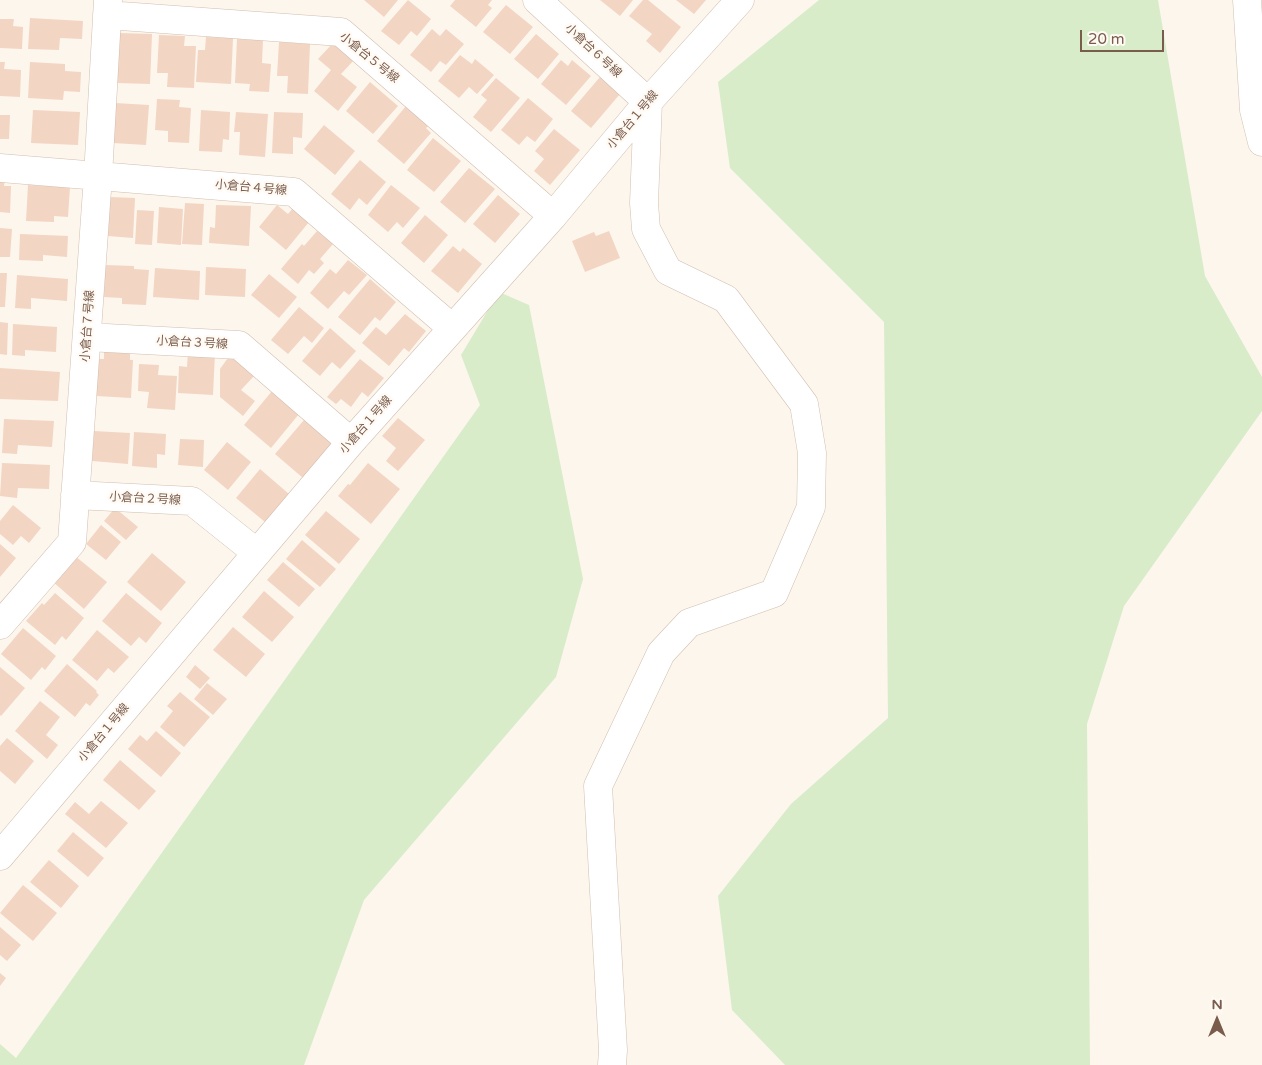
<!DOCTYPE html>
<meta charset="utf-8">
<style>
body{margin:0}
#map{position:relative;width:1262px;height:1065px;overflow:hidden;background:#fdf6ec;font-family:"Varela Round",sans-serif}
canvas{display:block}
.north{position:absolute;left:1192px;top:995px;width:50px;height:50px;-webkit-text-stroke:4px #fffaf3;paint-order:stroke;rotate:0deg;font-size:14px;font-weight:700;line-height:20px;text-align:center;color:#7a5c4d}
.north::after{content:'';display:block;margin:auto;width:18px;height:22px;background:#7a5c4d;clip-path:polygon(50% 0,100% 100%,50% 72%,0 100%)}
.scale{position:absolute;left:1080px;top:30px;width:84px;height:22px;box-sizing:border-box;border:2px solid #7a5c4d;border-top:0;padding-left:6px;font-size:15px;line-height:18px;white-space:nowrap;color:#7a5c4d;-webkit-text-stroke:4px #fffaf3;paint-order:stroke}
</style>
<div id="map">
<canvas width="1262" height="1065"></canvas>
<div class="north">N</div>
<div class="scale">20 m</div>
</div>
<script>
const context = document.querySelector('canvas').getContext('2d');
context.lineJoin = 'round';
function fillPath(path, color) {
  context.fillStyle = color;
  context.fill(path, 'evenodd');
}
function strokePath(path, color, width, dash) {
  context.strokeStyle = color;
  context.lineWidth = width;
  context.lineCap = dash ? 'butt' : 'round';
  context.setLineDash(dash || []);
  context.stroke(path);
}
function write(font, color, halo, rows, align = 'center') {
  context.font = font + ' "Varela Round","Noto Sans JP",sans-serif';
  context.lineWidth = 4.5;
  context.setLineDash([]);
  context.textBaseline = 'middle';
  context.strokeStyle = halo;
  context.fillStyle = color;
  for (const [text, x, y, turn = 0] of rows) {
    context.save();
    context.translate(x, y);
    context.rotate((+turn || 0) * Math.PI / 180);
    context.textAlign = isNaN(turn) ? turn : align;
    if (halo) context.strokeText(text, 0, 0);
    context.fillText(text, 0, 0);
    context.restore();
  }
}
fillPath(new Path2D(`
 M819,0H1158L1205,276L1262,377V411L1124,606L1087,724L1090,1065H785L732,1010L718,896L791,804L888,718L884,322L730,168L718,82Z
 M499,292L529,305L583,579L556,677L364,900L304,1065H0V1044L16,1058L480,405L461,355Z`), '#d8ecc9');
fillPath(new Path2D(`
 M364,0H398L384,17Z
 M408,0L431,19L417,36L411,31L399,45L381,31Z
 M455,0H492L488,5L492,8L476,27L450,6Z
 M600,0H633L620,16Z
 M643,0H648L681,27L660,53L646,41L652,34L629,16Z
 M676,0H706L694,14Z
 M506,5L533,27L510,54L483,32Z
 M30,18L83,21L82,39L60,38L59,50L28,49Z
 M0,19H14L13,26L23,27L22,49L0,48Z
 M432,29L440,36L446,29L464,44L446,65L440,61L431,72L410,55Z
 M119,33L152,34L150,84L117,83Z
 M536,34L559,54L538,79L514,59Z
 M159,35L185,36L184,46H196L194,88L167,87L168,73H157Z
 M206,37L233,38L231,84L196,82L198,50H205Z
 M237,39L263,40L262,63L271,64L269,92L249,91L250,84L235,83Z
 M279,42L310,44L308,94L287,93L288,76H277Z
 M333,43L354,60L341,74L357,87L338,111L314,91L331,70L318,59Z
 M460,55L472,64L475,59L494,75L477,94L469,87L459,98L438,81Z
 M561,60L568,66L572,60L591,76L566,105L541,84Z
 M0,62H5L4,69L21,70L20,97L0,96Z
 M30,62L65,64V71L81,72L80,92L64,91L63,100L28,98Z
 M600,77L620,94L591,128L571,111Z
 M496,78L520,98L491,132L473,117L487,100L481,95Z
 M370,82L398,106L373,134L346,111Z
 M528,98L553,119L535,142L527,136L519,145L501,130Z
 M157,99L180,100L179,107L191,108L189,143L168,142V131L155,130Z
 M115,103L149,105L146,145L113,143Z
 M406,106L429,125L426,128L431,133L404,164L377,141Z
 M33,110L80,112L78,145L31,143Z
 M201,110L230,112L229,140L223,139L222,152L199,151Z
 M236,112L268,114L265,157L239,155L240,132H234Z
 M274,112L303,113L302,138L293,137V154L272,153Z
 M0,115H10L9,139H0Z
 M324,125L355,151L335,175L304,149Z
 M554,129L580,150L550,185L534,171L544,159L535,151Z
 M433,138L461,161L434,192L407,170Z
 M360,160L386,182L367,205L359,198L350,210L331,194Z
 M469,168L495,189L465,223L440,202Z
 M0,178L5,179L4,186H11L10,213L0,212Z
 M28,185L70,187L68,217L54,216V222L26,221Z
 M391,185L420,208L403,228L397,222L388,232L368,215Z
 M498,195L520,214L495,243L473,224Z
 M110,197L135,198L133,238L108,236Z
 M185,203L204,204L202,245L182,244Z
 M216,205L251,206L249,246L209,243L210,227L215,228Z
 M277,205L288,214L293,208L309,222L286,250L259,227Z
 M159,207L183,209L181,245L157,243Z
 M137,210L154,211L152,245L135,244Z
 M425,215L448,235L424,263L401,243Z
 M0,228L12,229L10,257H0Z
 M317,231L333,244L320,259L324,263L314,274L309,270L298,284L281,269L302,244L304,246Z
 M609,231L620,258L585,272L572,241L594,232L596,236Z
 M20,234L68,236L67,257L43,255V261L19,260Z
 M453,246L460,252L463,248L482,264L458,293L431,271Z
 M348,260L367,275L349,295L344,291L328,309L310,293L330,269L336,274Z
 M105,265L134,266V269L149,270L146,305L122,304V298L104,297Z
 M206,267L246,269L245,297L205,295Z
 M155,268L200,271L199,300L153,297Z
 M0,273H7L5,307H0Z
 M269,274L297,297L279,318L251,295Z
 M17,275L68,279L67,301L31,298V309L15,308Z
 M370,279L396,302L380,321L375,317L360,335L338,317Z
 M299,307L324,328L312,343L304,336L288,354L271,340Z
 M405,314L426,331L409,352L404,348L389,366L362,343L376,327L386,335Z
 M0,322L8,323L7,355L0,354Z
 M13,324L57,327L56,352L25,350V356L12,355Z
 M330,328L356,351L340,369L332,362L320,376L302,361Z
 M104,347L130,349V360H133L131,398L96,396L98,359H104Z
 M188,351L215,353L213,395L178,393L179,366L187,367Z
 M230,355L254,376L241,390L255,401L243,416L220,397V369Z
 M360,359L384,378L368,397L362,392L351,407L341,399L336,404L327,397Z
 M139,364L159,365L158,375L177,376L175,410L147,408L149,392L138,391Z
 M0,368L60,372L58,401L0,399Z
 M272,391L299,414L271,448L244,425Z
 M398,418L425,440L398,471L386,461L396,448L382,436Z
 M4,419L54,421L52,447L18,445L17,454L2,453Z
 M304,420L332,443L303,478L275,454Z
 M94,431L130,433L128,464L92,461Z
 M134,432L166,434L165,455L157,454V468L132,466Z
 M180,439L204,440L203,467L178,465Z
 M227,442L251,462L228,490L204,470Z
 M2,463L50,465L49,489L18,488L17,498L0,496Z
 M368,463L400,489L371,524L338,496L348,484L350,485Z
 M260,469L289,494L265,522L236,498Z
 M13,505L41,528L29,543L21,536L13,545L0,534V521Z
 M115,508L138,527L126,540L104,521Z
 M326,511L360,539L339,564L305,535Z
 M101,525L121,542L106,560L86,544Z
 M302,540L336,569L320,587L286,559Z
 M0,544L16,558L0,577Z
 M152,553L186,582L161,611L127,582Z
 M75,556L107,582L84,609L52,581Z
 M283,562L315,589L299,607L267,580Z
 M264,591L294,617L272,642L242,617Z
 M55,593L84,618L66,640L62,636L55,645L26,621L42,603L44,605Z
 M126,593L162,623L146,643L139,637L131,646L102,621Z
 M233,627L265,654L246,677L213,650Z
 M23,628L56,656L45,670L42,667L31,680L1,654Z
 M97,630L129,657L114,673L108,668L97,681L72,660Z
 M67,664L97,691L96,692L99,695L90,706L86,703L75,717L44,691Z
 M195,665L210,678L200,689L186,677Z
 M0,667L25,688L1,716L0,715Z
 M207,683L227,699L213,715L194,699Z
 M180,692L210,717L184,747L160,727L173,711L167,706Z
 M40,701L60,717L46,735L58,745L47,759L15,731Z
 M156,731L181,753L161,777L128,749L140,735L147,741Z
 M7,738L34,761L15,784L0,771V746Z
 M120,760L156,791L139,810L103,780Z
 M101,801L128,823L106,848L65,814L75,802L89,814Z
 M73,832L104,858L88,877L57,851Z
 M49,860L79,886L61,908L30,882Z
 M23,885L57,913L33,941L0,913Z
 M0,927L21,945L7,961L0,955Z
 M0,973L6,978L0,986Z`), '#f3d5c3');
const minor = new Path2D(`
 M537,0L648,102L644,203L646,229L668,271L726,299L804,404L812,453L811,507L774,593L689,623L661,653L598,786L613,1050L612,1065
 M1247,0L1254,110L1262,142
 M107,15L341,32L553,216
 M0,168L294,192L452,328
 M87,337L239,345L351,442
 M75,495L192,501L257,553
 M0,625L72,542L98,176L108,0
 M0,856L351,442L553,216L648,102L740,0`);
strokePath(minor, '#d1beb0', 29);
strokePath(minor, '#fff', 28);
write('12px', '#7a5c4d', '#fffaf3', [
 ["小倉台６号線",593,51,43],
 ["小倉台５号線",369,58,39],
 ["小倉台１号線",633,120,-50],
 ["小倉台４号線",251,188,5],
 ["小倉台７号線",88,326,-86],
 ["小倉台３号線",192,343,3],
 ["小倉台１号線",366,425,-49],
 ["小倉台２号線",145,499,3],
 ["小倉台１号線",104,733,-50]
]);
</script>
